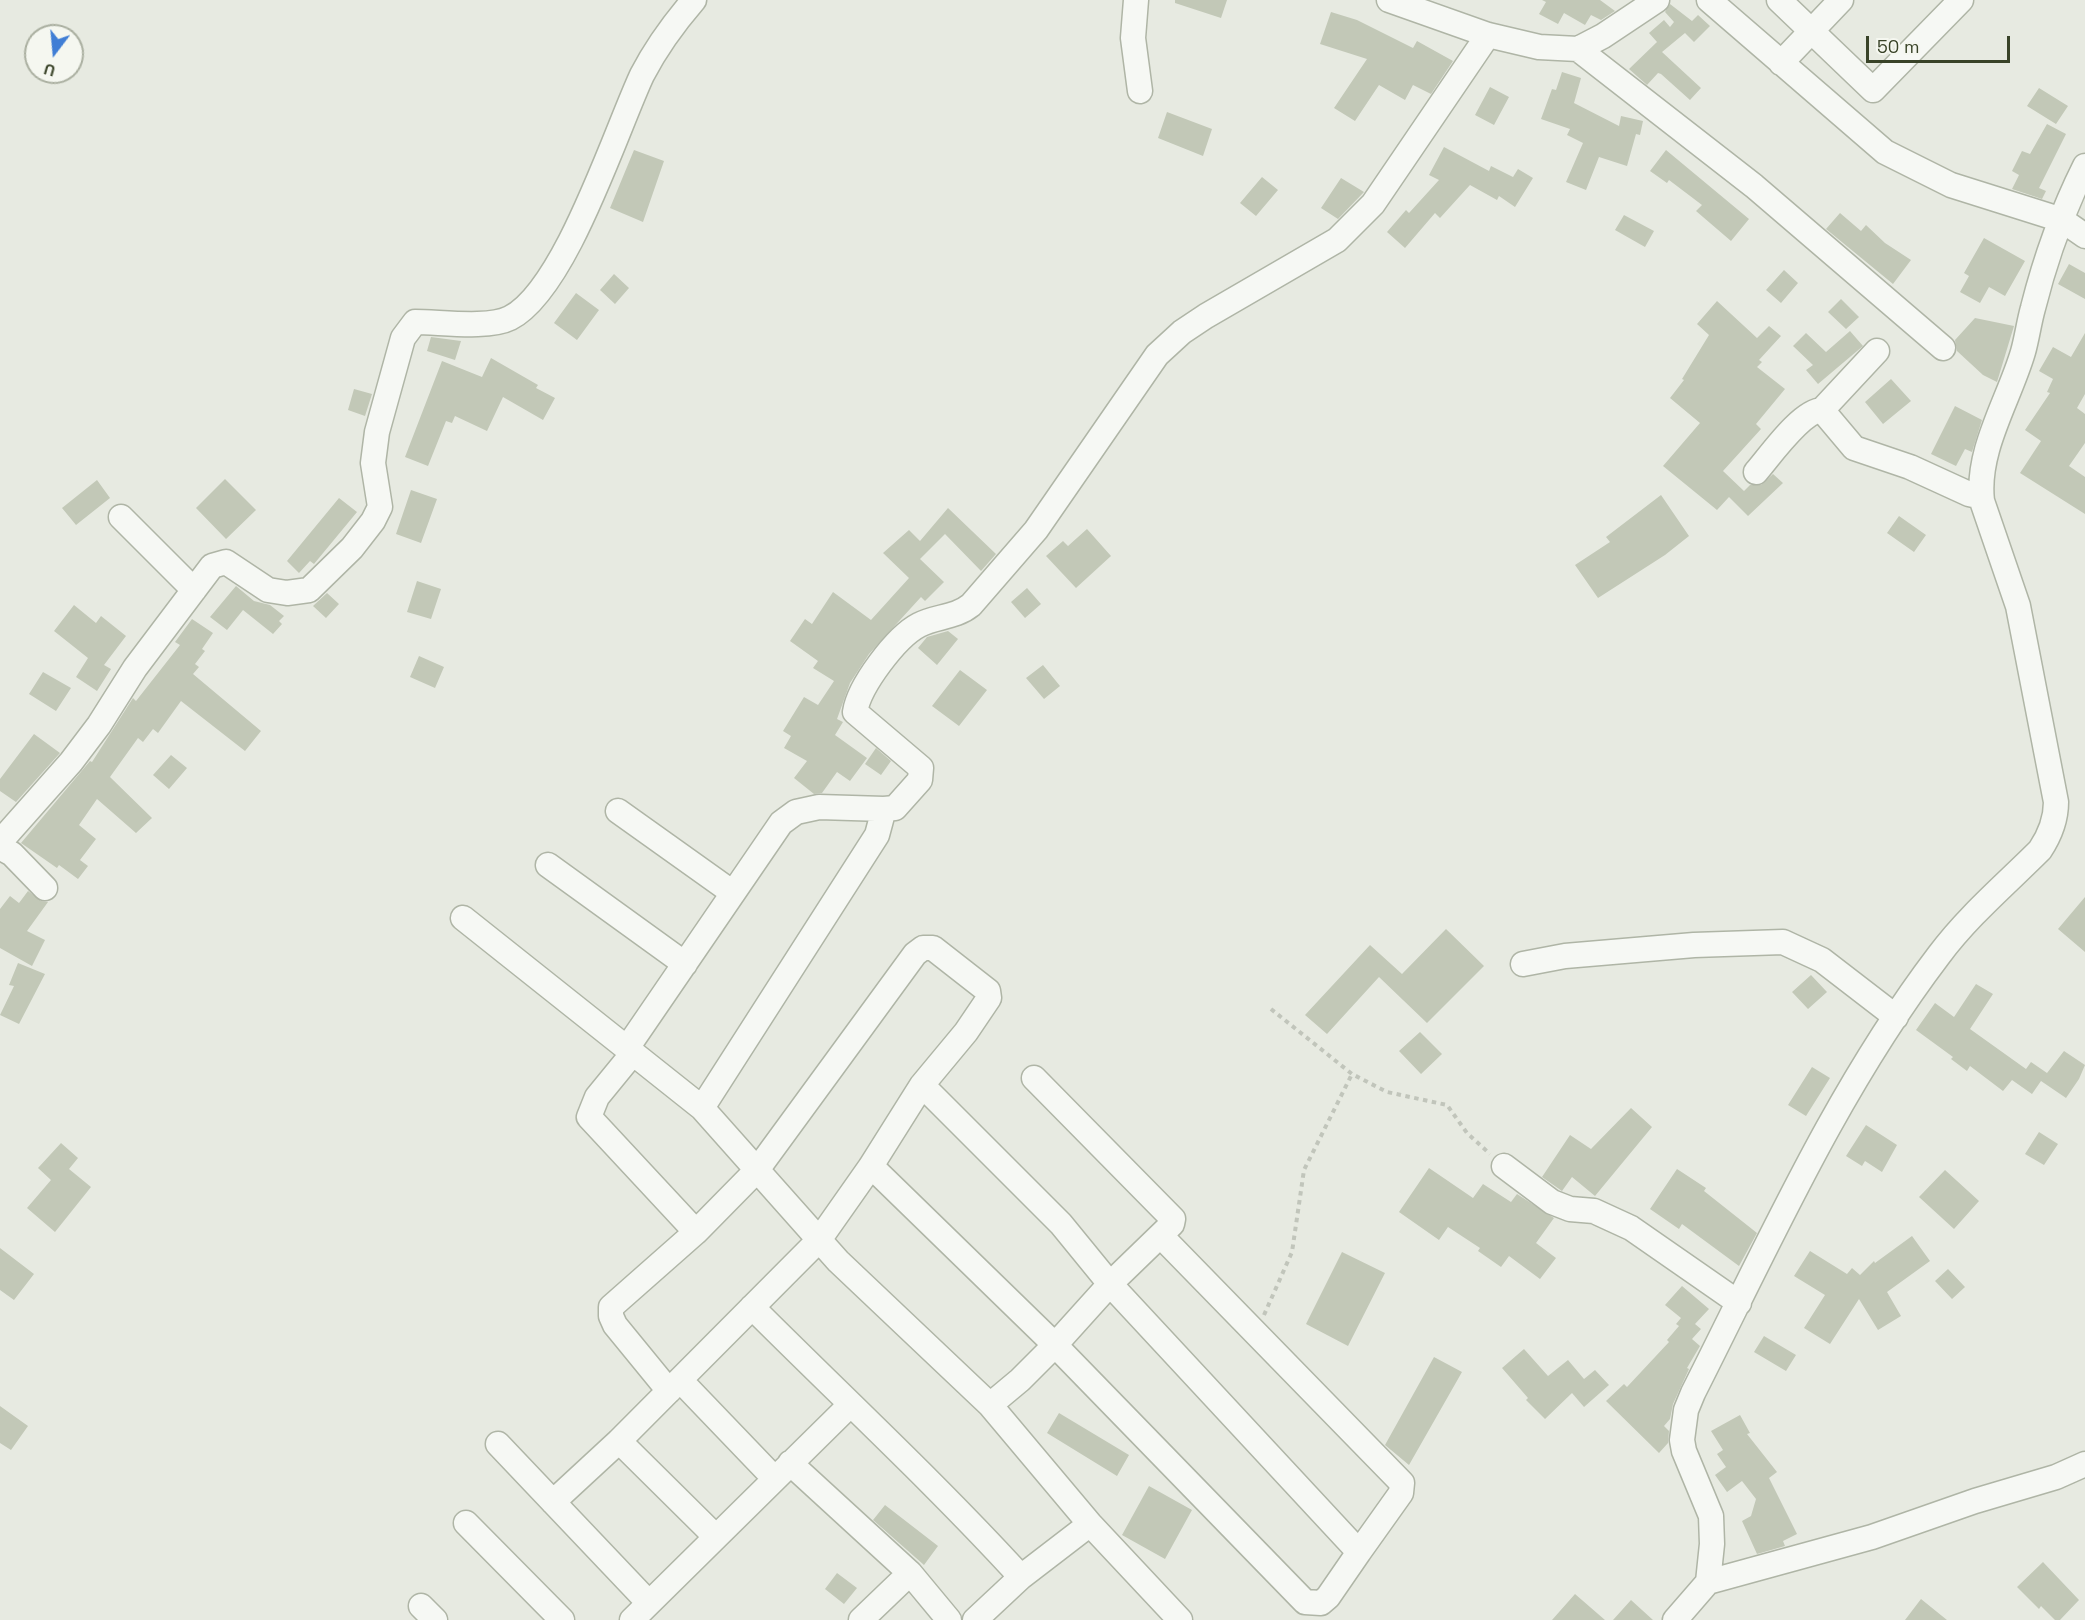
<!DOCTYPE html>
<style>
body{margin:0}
#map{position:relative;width:2085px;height:1620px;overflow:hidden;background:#e7eae1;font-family:"Space Grotesk",sans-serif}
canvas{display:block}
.north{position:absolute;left:24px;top:24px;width:60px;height:60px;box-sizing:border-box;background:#f5f7f0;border:2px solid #aaafa0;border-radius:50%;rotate:196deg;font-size:16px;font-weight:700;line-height:24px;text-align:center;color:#394328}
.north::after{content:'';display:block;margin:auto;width:21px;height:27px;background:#407ed5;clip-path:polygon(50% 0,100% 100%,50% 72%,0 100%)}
.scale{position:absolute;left:1866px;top:36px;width:144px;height:27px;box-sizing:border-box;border:3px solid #394328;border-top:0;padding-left:8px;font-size:18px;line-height:21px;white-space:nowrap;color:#394328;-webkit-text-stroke:4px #f5f7f0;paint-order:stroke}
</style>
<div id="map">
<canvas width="2085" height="1620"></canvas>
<div class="north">U</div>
<div class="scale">50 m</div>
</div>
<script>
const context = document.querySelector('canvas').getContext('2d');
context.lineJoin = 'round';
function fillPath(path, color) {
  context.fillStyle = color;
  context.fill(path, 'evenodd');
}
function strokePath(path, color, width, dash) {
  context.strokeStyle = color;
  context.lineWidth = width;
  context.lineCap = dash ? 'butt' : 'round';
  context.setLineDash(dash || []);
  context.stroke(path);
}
fillPath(new Path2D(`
 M1175,0H1227L1221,18L1175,3Z
 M1542,0H1600L1615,11L1601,20L1591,15L1585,25L1564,13L1558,24L1539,14L1546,2Z
 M1670,4L1692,21L1698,15L1710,26L1694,42L1685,33L1662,52L1701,88L1690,100L1661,74L1658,73L1647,85L1629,69L1657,42L1649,33L1664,20L1670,27L1674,22L1665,12Z
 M1331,12L1357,20L1413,48L1417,41L1453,61L1431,94L1413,85L1405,100L1379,85L1355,121L1334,108L1367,59L1320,44Z
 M1562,72L1581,78L1574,103L1619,126L1621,116L1643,121L1640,135L1636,134L1627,166L1599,157L1586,190L1566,182L1583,143L1567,135L1570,129L1541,119L1552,89L1556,90Z
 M1490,87L1509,97L1494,125L1475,115Z
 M2039,88L2068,106L2056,124L2027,106Z
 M1167,112L1212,129L1203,156L1158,138Z
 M2047,124L2066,134L2039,188L2046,191L2042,199L2012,189L2019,175L2012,171L2022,151L2030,154Z
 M1444,147L1489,171L1491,166L1513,177L1518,169L1533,178L1515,207L1499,196L1497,200L1470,185L1440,218L1435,213L1405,248L1387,232L1406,210L1409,213L1439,180L1429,175Z
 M634,150L664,161L643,222L610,208Z
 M1666,150L1749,219L1731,241L1696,211L1702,205L1669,180L1667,183L1650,171Z
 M1262,177L1278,190L1256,216L1240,203Z
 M1341,178L1364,192L1338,219L1321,208Z
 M1840,213L1861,231L1866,225L1885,243L1911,260L1893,284L1826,229Z
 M1624,215L1654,231L1645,247L1615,230Z
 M1984,238L2025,261L2005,296L1989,287L1980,303L1960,292L1969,276L1964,273Z
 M2069,264L2085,273V299L2058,284Z
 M1784,270L1798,283L1781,303L1766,290Z
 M614,274L629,288L615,304L600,290Z
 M576,293L599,310L577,340L554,323Z
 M1841,299L1859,317L1846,329L1828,312Z
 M1717,301L1757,338L1769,326L1781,336L1759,360L1762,362L1757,367L1785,389L1756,424L1761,429L1723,471L1744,491L1750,485H1761L1773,474L1783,483L1748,516L1729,497L1717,510L1663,466L1700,423L1670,398L1684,380L1682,379L1709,335L1697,324Z
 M1975,318L2014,326L1997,382L1983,375L1957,351L1955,340Z
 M1850,331L1863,346L1818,384L1806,370L1813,365L1793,346L1806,333L1826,352Z
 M2085,333V394L2077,408L2085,414V443L2069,466L2085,477V514L2020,473L2041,441L2025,430L2050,393L2047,392L2053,379L2039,371L2053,347L2071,357Z
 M431,337L461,341L455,360L427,351Z
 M491,358L538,385L536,388L555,398L543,420L503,397L487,431L455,416L452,423L446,421L428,466L405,457L442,361L482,377Z
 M1891,379L1911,401L1883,424L1865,402Z
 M354,389L372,394L365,416L348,410Z
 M1955,406L1982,420L1972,452L1965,449L1956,466L1931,454Z
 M225,479L256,510L226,539L196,508Z
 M97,480L110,498L76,525L62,508Z
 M411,490L437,499L421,543L396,534Z
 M1661,495L1689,536L1665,555L1598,598L1575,565L1610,542L1606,537Z
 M339,498L357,512L314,564L310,561L299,573L287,561Z
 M948,508L996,554L981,571L945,534L920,559L944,582L925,601L921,597L869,654L850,683L837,719L843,722L835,735L867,758L850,781L837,772L822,793L814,794L794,778L807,761L784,748L791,736L783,731L804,697L818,705L834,681L813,668L818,661L790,641L805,619L812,624L833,592L871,620L909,578L883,553L909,530L920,541Z
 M1899,516L1926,535L1914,552L1887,533Z
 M1087,529L1111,556L1076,588L1046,556L1063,541L1068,546Z
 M417,581L441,589L431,619L407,612Z
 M236,586L254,601L270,605L284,616L279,621L282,624L273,634L243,610L227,630L210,617Z
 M1027,588L1041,604L1025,618L1011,602Z
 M327,593L339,604L326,618L313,606Z
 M74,605L96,623L101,616L126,636L104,665L111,669L97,691L76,677L88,658L54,631Z
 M192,619L213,633L202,649L205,651L195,664L199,667L193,674L261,731L245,751L181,701L158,733L153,729L143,742L138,738L110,777L152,818L136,833L97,799L79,825L96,839L80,860L88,866L78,879L59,865L57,868L21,843L90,761L92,762L133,698L136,701L180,645L175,642Z
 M948,631L958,639L937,665L918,648L927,637Z
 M419,656L444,667L435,688L410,677Z
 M1043,665L1060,686L1044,699L1026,678Z
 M960,670L987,690L959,726L932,706Z
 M43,672L71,688L56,711L29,694Z
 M34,734L60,753L16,802L0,791V779Z
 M876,748L891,761L881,775L865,764Z
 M171,755L187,768L169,789L153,775Z
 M28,891L41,901L48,902L27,931L45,940L32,966L0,948V909L10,896L19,903Z
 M2085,897V952L2058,929Z
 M1446,929L1484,966L1427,1023L1379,977L1327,1034L1305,1015L1370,945L1402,974Z
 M18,963L45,974L19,1024L0,1015L14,986L9,985Z
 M1811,975L1827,992L1808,1009L1792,992Z
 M1976,984L1993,994L1970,1029L2026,1069L2031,1062L2047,1073L2064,1051L2085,1065L2079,1079L2066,1098L2041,1081L2032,1094L2012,1080L2003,1091L1970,1066L1967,1071L1951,1059L1953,1057L1916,1030L1935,1003L1954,1017Z
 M1420,1032L1442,1054L1421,1074L1399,1051Z
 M1812,1067L1830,1078L1806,1116L1788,1105Z
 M1631,1108L1652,1127L1595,1196L1572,1177L1562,1191L1542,1177L1570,1135L1591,1149Z
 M1866,1125L1897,1145L1882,1172L1865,1161L1862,1166L1846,1156Z
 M2039,1132L2058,1144L2044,1165L2025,1154Z
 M61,1143L78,1158L69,1169L91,1187L55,1232L27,1208L51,1180L38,1168Z
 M1429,1168L1473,1198L1483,1184L1511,1202L1517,1194L1554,1218L1536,1243L1556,1258L1540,1279L1509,1256L1501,1267L1478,1251L1480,1248L1448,1227L1439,1240L1399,1212Z
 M1677,1169L1706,1188L1704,1191L1757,1233L1739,1266L1682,1224L1679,1229L1650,1209Z
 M1945,1170L1979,1201L1954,1229L1919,1197Z
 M1912,1236L1930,1261L1887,1292L1901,1316L1878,1330L1859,1299L1830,1344L1804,1328L1825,1295L1794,1276L1810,1251L1847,1274L1852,1268L1860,1275L1874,1261L1875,1263Z
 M0,1248L34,1274L14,1300L0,1290Z
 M1342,1252L1385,1273L1348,1346L1306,1324Z
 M1948,1269L1965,1287L1952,1299L1935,1281Z
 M1682,1286L1709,1309L1695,1324L1701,1329L1692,1339L1700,1346L1687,1368L1689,1369L1673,1404L1670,1419L1664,1426L1669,1431L1668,1443L1659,1453L1606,1401L1624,1384L1627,1387L1669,1342L1667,1340L1679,1326L1676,1324L1681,1318L1665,1305Z
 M1764,1336L1796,1355L1786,1371L1754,1352Z
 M1524,1349L1548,1376L1568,1360L1584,1379L1595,1370L1609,1385L1584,1407L1572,1393L1545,1419L1526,1400L1528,1398L1502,1368Z
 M1434,1357L1462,1372L1409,1465L1385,1445Z
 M0,1406L28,1426L11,1450L0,1443Z
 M1059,1413L1129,1455L1117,1476L1047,1433Z
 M1740,1415L1750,1433L1747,1434L1777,1472L1769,1478L1797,1534L1783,1541L1785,1546L1757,1554L1742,1521L1751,1516L1756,1499L1742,1481L1727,1492L1715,1475L1726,1467L1717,1454L1723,1450L1711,1431Z
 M1149,1486L1192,1510L1165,1559L1122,1535Z
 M885,1505L938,1546L924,1565L873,1520Z
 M2043,1562L2079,1600L2060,1620H2055L2041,1606L2039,1609L2017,1587Z
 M837,1573L857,1588L844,1604L825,1589Z
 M1575,1594L1605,1620H1552Z
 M1921,1599L1947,1620H1905Z
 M1631,1600L1653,1620H1613Z`), '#c2c8b7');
const minor = new Path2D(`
 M1136,0L1133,38L1140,91
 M1389,0L1488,35L1539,47L1578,49L1603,36L1657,0
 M1709,0L1885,152L1951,185L2062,220L2085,236
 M1779,0L1873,90L1961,0
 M1578,49L1754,186L1943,348
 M1781,63L1841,0
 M1822,410L1877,351
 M1756,472C1770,456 1801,411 1822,410L1854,448L1910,467L1969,494L1978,496L1981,493
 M121,517L194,590
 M618,811L733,893
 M0,842L71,762L99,725L135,668L212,566L226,562L268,590L287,593L309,590L352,548L373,521L380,507L373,463L377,432L403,338L415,322C441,322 488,329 510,318C565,290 615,133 642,75C655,50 675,22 694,0
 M0,847L12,854L45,888
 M548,865L685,964
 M463,918L702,1108L838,1261L990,1405L1090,1524L1180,1620
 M1523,964L1565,956L1694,945L1783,942L1822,960L1896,1017
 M627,1048L781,823L796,812L819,807L884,809
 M633,1053L597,1097L589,1117L696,1232
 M922,1085L1061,1224L1110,1284L1172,1224L1173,1219L1034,1078
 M702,1108L877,835L884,809L895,808L920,780L921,768L855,712C859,686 896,637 919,625C936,616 955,618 971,605L1036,530L1157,355L1182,332L1206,316L1337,240L1373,204L1488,35
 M871,1166L1055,1345L1020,1380L990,1405
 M1504,1166L1552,1202L1570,1209L1594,1211L1631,1228L1739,1303
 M1161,1236L1402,1483L1401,1493L1359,1552
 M1110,1284L1359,1552L1328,1597L1321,1603L1305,1602L1055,1345Z
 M752,1307C842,1397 935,1483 1021,1577
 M680,1380L774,1478
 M619,1441L716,1537
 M498,1444L649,1603
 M790,1463L910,1573L949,1620
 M553,1502L619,1441L819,1240L871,1166L922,1085L966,1032L989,998L988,991L933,948H923L915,954L757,1170L696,1232L611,1307V1316L615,1325L669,1391
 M466,1523L562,1620
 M1708,1582L1872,1537L1975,1501L2056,1477L2085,1464
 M421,1606L435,1620
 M632,1620L850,1405
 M861,1620L910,1573
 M975,1620L1021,1577L1090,1524
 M1675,1620L1708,1582L1712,1544L1711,1516L1684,1451L1682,1440L1686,1410L1693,1393C1769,1243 1837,1089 1939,955C1968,916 2006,884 2040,850C2050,835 2056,820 2056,802L2018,606L1982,501C1976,450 2009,400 2023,352C2027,338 2029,322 2033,308C2045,260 2063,210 2085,166`);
strokePath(minor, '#afb5a6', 27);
strokePath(new Path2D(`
 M1271,1009L1352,1074L1387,1092L1447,1105L1467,1133L1490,1154
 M1264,1315L1292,1252L1304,1170L1352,1074`), '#c1c5bb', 4, [4.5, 4.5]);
strokePath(minor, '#f6f8f4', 24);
</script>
